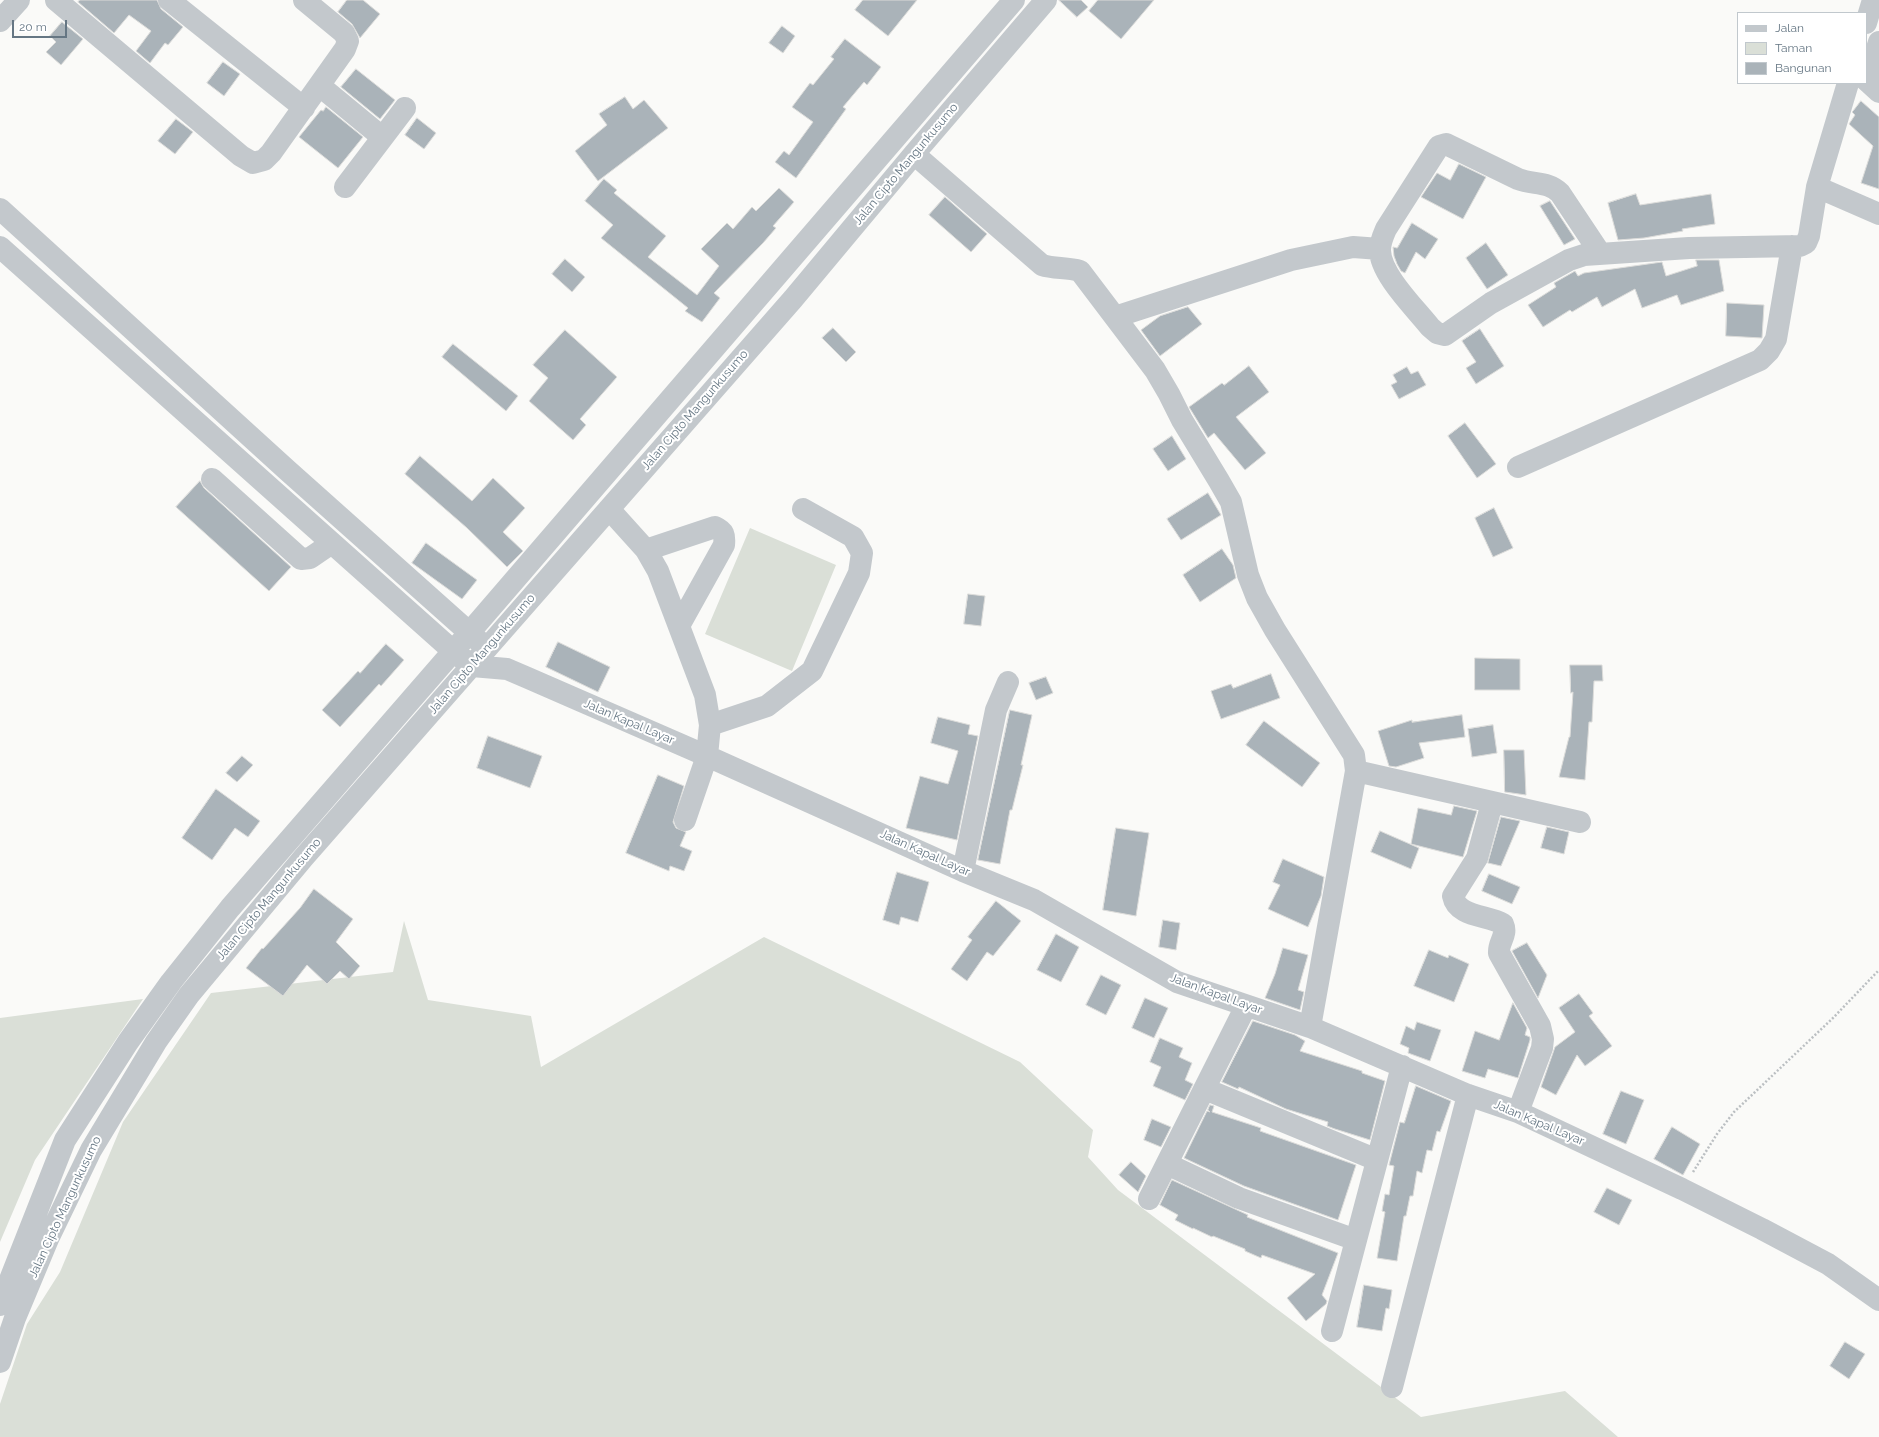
<!DOCTYPE html>
<style>
body{margin:0}
#map{position:relative;width:1879px;height:1437px;overflow:hidden;background:#fafaf8;font-family:Raleway,sans-serif}
canvas{display:block}
.legend{position:absolute;left:1737px;top:12px;width:130px;height:72px;box-sizing:border-box;background:#fff;border:1px solid #c1c8cd;margin:0;padding:5px 7px;list-style:none;font-size:12px;color:#657683}
.legend li{display:flex;align-items:center;gap:8px;height:20px}
.legend b{width:20px;border:1px solid #c1c8cd}
.scale{position:absolute;left:12px;top:20px;width:55px;height:18px;box-sizing:border-box;border:2px solid #657683;border-top:0;padding-left:5px;font-size:12px;line-height:14px;white-space:nowrap;color:#657683;-webkit-text-stroke:3px #fff;paint-order:stroke}
</style>
<div id="map">
<canvas width="1879" height="1437"></canvas>
<ul class="legend">
<li><b style="height:5px;background:#c3c8cc"></b>Jalan</li>
<li><b style="height:11px;background:#dadfd7"></b>Taman</li>
<li><b style="height:11px;background:#aab3b9"></b>Bangunan</li>
</ul>
<div class="scale">20 m</div>
</div>
<script>
const context = document.querySelector('canvas').getContext('2d');
context.lineJoin = 'round';
function fillPath(path, color) {
  context.fillStyle = color;
  context.fill(path, 'evenodd');
}
function strokePath(path, color, width, dash) {
  context.strokeStyle = color;
  context.lineWidth = width;
  context.lineCap = dash ? 'butt' : 'round';
  context.setLineDash(dash || []);
  context.stroke(path);
}
function write(font, color, halo, rows, align = 'center') {
  context.font = font + ' Raleway,sans-serif';
  context.lineWidth = 4;
  context.setLineDash([]);
  context.textBaseline = 'middle';
  context.strokeStyle = halo;
  context.fillStyle = color;
  for (const [text, x, y, turn = 0] of rows) {
    context.save();
    context.translate(x, y);
    context.rotate((+turn || 0) * Math.PI / 180);
    context.textAlign = isNaN(turn) ? turn : align;
    if (halo) context.strokeText(text, 0, 0);
    context.fillText(text, 0, 0);
    context.restore();
  }
}
fillPath(new Path2D(`
 M750,528L836,565L792,671L705,634Z
 M404,921L428,1000L531,1016L541,1067L764,937L1020,1062L1093,1130L1088,1157L1118,1190L1421,1417L1565,1391L1618,1437H0V1404L27,1324L60,1272L123,1122L211,993L393,972Z
 M143,999L35,1160L0,1242V1018Z`), '#dadfd7');
const building = new Path2D(`
 M80,0H157L161,9L183,27L168,45L165,43L150,63L136,51L151,31L129,15L114,33L78,2Z
 M347,0H363L380,14L360,38L352,24L338,12Z
 M863,0H917L888,36L855,10Z
 M1059,0H1081L1088,7L1077,17Z
 M1098,0H1154L1121,39L1089,11Z
 M62,22L83,39L61,65L46,52L56,42L50,36Z
 M782,26L795,36L783,53L769,43Z
 M845,39L881,67L867,85L864,82L843,107L846,109L796,178L775,162L784,151L789,155L813,122L792,107L810,83L813,85L834,59L831,57Z
 M223,62L240,74L224,96L207,83Z
 M356,69L395,100L380,119L341,87Z
 M625,97L633,109L644,100L668,128L598,181L575,151L607,125L599,114Z
 M1861,101L1879,117V189L1861,183L1873,146L1849,124L1855,115L1852,112L1853,111Z
 M326,107L363,137L338,168L299,137L321,110L323,111Z
 M417,118L436,133L424,149L405,135Z
 M176,119L193,132L175,154L158,141Z
 M1459,164L1486,177L1463,219L1421,197L1437,173L1450,180Z
 M604,179L617,190L614,193L666,236L648,257L697,295L719,266L701,249L727,223L733,229L752,207L756,211L779,188L794,202L773,226L776,228L763,243L714,293L720,298L702,322L685,311L688,308L601,238L613,225L585,201Z
 M1636,194L1640,205L1711,194L1715,224L1682,229L1683,231L1644,238L1618,240L1608,203Z
 M945,197L987,234L971,252L929,215Z
 M1550,201L1575,239L1564,245L1540,206Z
 M1412,223L1438,239L1425,259L1416,252L1405,273L1401,271L1397,264L1394,256L1393,247L1397,248Z
 M1486,243L1508,275L1487,289L1466,258Z
 M565,259L585,277L572,292L552,274Z
 M1696,260H1719L1724,291L1681,305L1677,295L1642,308L1635,289L1602,307L1597,297L1572,312L1570,310L1543,327L1528,305L1556,287L1554,283L1575,271L1578,276L1584,273L1662,262L1666,276L1697,266Z
 M1727,303L1764,305L1762,338L1726,336Z
 M1188,307L1202,324L1160,356L1141,330L1160,316Z
 M833,328L856,352L846,362L822,338Z
 M1480,329L1504,366L1476,384L1466,368L1476,362L1462,341Z
 M565,330L617,377L580,419L586,425L573,440L529,401L548,378L533,365Z
 M453,344L518,396L506,411L442,357Z
 M1249,366L1269,392L1236,417L1266,453L1245,470L1214,433L1208,438L1189,407L1222,383L1224,385Z
 M1407,367L1411,374L1418,371L1426,385L1399,399L1391,385L1397,382L1393,375Z
 M1465,423L1496,464L1477,478L1448,436Z
 M1172,436L1186,459L1168,471L1153,449Z
 M420,456L472,501L493,478L525,508L503,532L523,551L507,567L467,528L405,474Z
 M200,481L204,488L291,567L269,591L176,507Z
 M1208,493L1221,515L1181,540L1167,519Z
 M1494,508L1513,548L1493,557L1475,518Z
 M426,543L477,580L462,599L412,563Z
 M1222,549L1233,565L1236,578L1200,602L1183,575Z
 M968,594L985,596L981,626L964,624Z
 M558,642L610,667L598,692L546,667Z
 M386,644L404,660L381,686L379,684L340,727L322,710L358,671L360,673Z
 M1475,658L1520,659V690H1475Z
 M1570,665H1602L1603,681H1594L1592,722H1589L1585,780L1559,777L1569,737H1570L1573,692L1571,693Z
 M1271,674L1280,698L1221,719L1211,691L1231,684L1233,688Z
 M1046,677L1053,693L1036,700L1029,683Z
 M1010,710L1032,715L1021,765H1023L1012,810H1010L1000,864L978,860Z
 M1462,715L1465,737L1419,743L1424,758L1396,767L1389,766L1378,731L1412,720V722Z
 M938,717L970,725L968,734L978,736L957,840L906,828L920,776L948,784L958,751L931,743Z
 M1264,721L1320,763L1302,787L1246,745Z
 M1493,725L1497,753L1472,757L1468,729Z
 M488,736L542,756L530,788L477,768Z
 M1504,750H1524L1526,795L1505,792Z
 M242,756L253,765L237,782L226,773Z
 M658,775L684,786L673,822L676,828L686,832L680,846L692,851L684,871L670,866L669,871L626,853Z
 M216,789L260,821L248,837L235,828L212,860L182,838Z
 M1454,806L1477,811L1463,857L1411,844L1418,808L1451,815Z
 M1501,817L1520,821L1501,866L1488,863Z
 M1547,827L1569,832L1564,854L1541,848Z
 M1116,828L1149,833L1136,916L1103,910Z
 M1380,831L1419,848L1411,869L1371,852Z
 M1283,859L1324,877L1321,896L1308,927L1268,909L1280,885L1273,882Z
 M897,872L929,882L918,922L901,917L899,925L883,920Z
 M1489,874L1520,887L1512,904L1482,891Z
 M314,889L353,919L336,942L360,966L349,979L340,971L327,984L307,965L283,996L246,968L262,948L263,949L300,908Z
 M996,901L1021,921L993,956L987,952L967,981L951,969L972,940L968,937Z
 M1163,920L1180,923L1176,950L1159,947Z
 M1056,934L1079,947L1061,982L1037,970Z
 M1527,943L1547,975L1538,998L1512,951Z
 M1283,948L1308,955L1298,990L1304,992L1300,1010L1265,998L1275,974Z
 M1429,950L1448,958L1449,955L1469,964L1454,1002L1414,986Z
 M1101,975L1121,985L1106,1015L1086,1005Z
 M1579,994L1593,1013L1589,1016L1612,1046L1585,1066L1577,1055L1556,1095L1541,1087L1555,1047L1575,1032L1559,1008Z
 M1145,998L1168,1008L1154,1038L1132,1028Z
 M1513,1003L1527,1028L1525,1035L1530,1037V1040L1518,1078L1488,1069L1485,1078L1462,1071L1475,1031L1499,1040Z
 M1253,1021L1295,1035L1305,1041L1300,1051L1362,1071V1073L1385,1081L1370,1140L1335,1129L1327,1126L1328,1122L1286,1109L1239,1087L1238,1089L1222,1082Z
 M1417,1022L1441,1030L1430,1061L1408,1053L1409,1048L1400,1044L1406,1026L1414,1030Z
 M1160,1038L1183,1048L1179,1057L1192,1063L1185,1080L1193,1084L1185,1100L1153,1086L1161,1067L1150,1062Z
 M1416,1086L1451,1101L1440,1132L1437,1131L1432,1151L1427,1150L1422,1173L1417,1171L1413,1196H1410L1406,1216H1404L1397,1261L1377,1258L1385,1212L1382,1211L1385,1194L1389,1195L1394,1166L1389,1165L1400,1122L1404,1123Z
 M1621,1091L1644,1100L1626,1144L1603,1134Z
 M1210,1105L1214,1106L1212,1112L1261,1128L1260,1131L1356,1165L1338,1220L1244,1186L1184,1158L1207,1111L1210,1112L1208,1110Z
 M1152,1119L1171,1127L1161,1147L1144,1140Z
 M1672,1127L1700,1144L1683,1175L1654,1159Z
 M1131,1162L1146,1176L1138,1192L1119,1175Z
 M1172,1180L1248,1215L1247,1217L1338,1253L1322,1295L1327,1301L1326,1304L1306,1321L1287,1298L1315,1274L1262,1255L1261,1258L1245,1251V1249L1213,1236L1212,1237L1193,1228V1229L1175,1220L1178,1215L1160,1205Z
 M1607,1188L1632,1200L1619,1225L1594,1212Z
 M1364,1285L1392,1290L1389,1309L1386,1308L1382,1331L1357,1327Z
 M1845,1342L1865,1354L1849,1379L1830,1366Z`);
fillPath(building, '#aab3b9');
strokePath(building, '#dcdcda', 1);
strokePath(new Path2D(`
 M1693,1172L1717,1134L1734,1112L1833,1018L1879,970`), '#bbbfc2', 2.5, [2, 2]);
strokePath(new Path2D(`
 M56,0L241,156L253,163L264,160L271,153L345,49L348,41L344,33L304,0
 M169,0L304,108
 M0,21L19,0
 M1866,23L1873,0
 M1879,42L1867,81L1879,92
 M320,86L382,137
 M914,154L1042,265C1054,269 1067,267 1080,271L1155,370L1169,394L1182,420L1219,481L1231,502L1248,575L1257,598L1275,630L1354,755L1356,771L1310,1027
 M345,187L405,108
 M1817,187L1879,214
 M0,209L287,470L481,643
 M0,247L453,651L472,666L507,669L528,678L707,756L963,871L1034,900L1177,982L1310,1027L1468,1095L1518,1112L1682,1189L1762,1229L1828,1264L1879,1300
 M1600,253L1560,193C1548,181 1533,185 1518,179L1446,144L1439,146L1386,229C1383,236 1380,242 1380,250C1380,274 1415,308 1430,327L1437,333L1445,335L1491,303L1569,260L1584,255L1689,248L1800,246L1806,243L1809,236L1817,187L1848,83
 M1115,317L1291,260L1353,247L1380,249
 M1518,467L1760,360L1769,351L1776,339L1792,246
 M212,479L301,559L310,558L332,543
 M609,509L646,550L658,571L705,695L710,725L707,756L685,820
 M646,550L715,527C724,531 725,535 724,545L679,626
 M710,725L767,706L812,671L859,573L862,553L853,537L803,509
 M1356,771L1580,822
 M1492,803L1477,858L1453,896C1457,917 1487,915 1503,924C1508,935 1498,942 1499,953L1540,1026L1543,1039L1542,1048L1518,1112
 M963,871L996,710L1008,682
 M1205,1089L1377,1160
 M1167,1164L1239,1198L1356,1240
 M1149,1199L1246,1006
 M0,1305L65,1140L128,1042L171,982L230,908L469,633L1014,0
 M1332,1331L1402,1066
 M0,1362L15,1318L48,1239L91,1150L156,1042L189,995L304,857L793,299L914,154L1046,0
 M1392,1387L1468,1095`), '#c3c8cc', 22);
write('12px', '#657683', '#fff', [
 ["Jalan Cipto Mangunkusumo",906,164,-50],
 ["Jalan Cipto Mangunkusumo",695,410,-49],
 ["Jalan Cipto Mangunkusumo",482,654,-49],
 ["Jalan Kapal Layar",629,722,23],
 ["Jalan Kapal Layar",925,853,24],
 ["Jalan Cipto Mangunkusumo",269,899,-50],
 ["Jalan Kapal Layar",1216,994,20],
 ["Jalan Kapal Layar",1539,1123,23],
 ["Jalan Cipto Mangunkusumo",65,1207,-65]
]);
</script>
